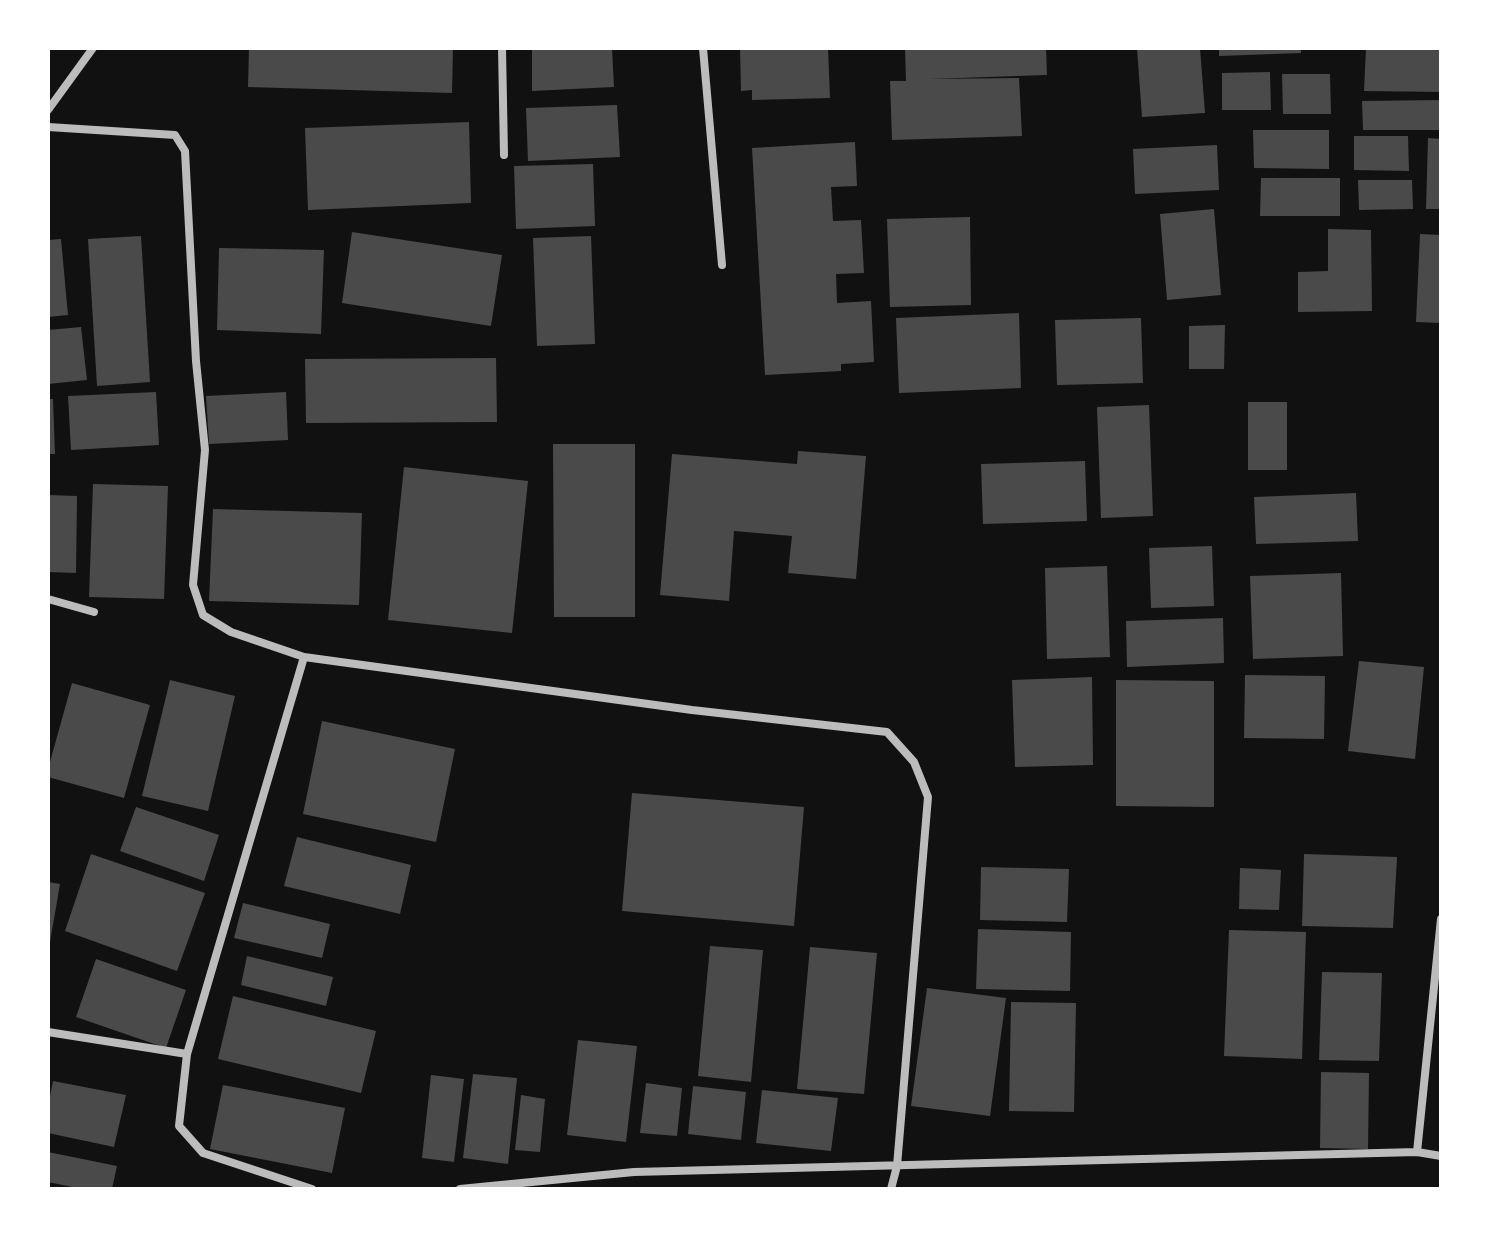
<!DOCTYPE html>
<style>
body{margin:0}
#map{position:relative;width:1489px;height:1237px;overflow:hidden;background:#111;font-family:"Roboto Serif",serif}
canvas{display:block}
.frame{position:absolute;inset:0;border:50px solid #fff;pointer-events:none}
</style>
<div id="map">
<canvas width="1489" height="1237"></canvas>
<div class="frame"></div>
</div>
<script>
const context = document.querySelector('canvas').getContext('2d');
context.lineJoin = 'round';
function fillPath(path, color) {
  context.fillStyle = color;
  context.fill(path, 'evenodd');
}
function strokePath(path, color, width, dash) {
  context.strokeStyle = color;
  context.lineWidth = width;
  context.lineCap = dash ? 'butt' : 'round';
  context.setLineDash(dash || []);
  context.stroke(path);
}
fillPath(new Path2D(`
 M249,48H453L452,93L248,87Z
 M532,48H612L614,87L532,91Z
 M740,48H828L830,98L752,100V90L741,91Z
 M905,48H1046L1047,75L929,79L1019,78L1022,136L892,140L890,81H906Z
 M1137,48H1200L1205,113L1142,117Z
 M1219,48H1301V53L1219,56Z
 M1366,48H1441V92L1364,91Z
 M1270,72L1271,110H1222V73Z
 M1282,74H1330L1331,114H1283Z
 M1441,100V130H1363L1362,101Z
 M617,105L620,157L528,161L526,108Z
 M469,122L471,203L308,210L305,128Z
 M1253,130H1329V169L1254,168Z
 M1354,136H1408L1409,171L1354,170Z
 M1428,138L1441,139V209H1426Z
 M855,142L857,186L831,187L833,221L861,220L864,273L836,274L837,303L871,301L874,362L841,364V371L765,375L752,148Z
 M1217,145L1219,190L1135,194L1133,149Z
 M593,164L595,226L516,229L514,166Z
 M1261,178H1340V216H1260Z
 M1358,180H1412L1413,209L1359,210Z
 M1214,209L1221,295L1167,300L1160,214Z
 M970,217L971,305L890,307L887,219Z
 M1328,229L1371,230L1372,311L1298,312V272L1328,271Z
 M352,232L502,255L491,326L342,303Z
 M1420,234L1441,235V323L1416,322Z
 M141,236L150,382L97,386L88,239Z
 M591,236L595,344L537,346L533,238Z
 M61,239L68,315L48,317V240Z
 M219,248L324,250L321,334L217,330Z
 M1019,313L1021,388L899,393L896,318Z
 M1141,318L1143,383L1057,385L1055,320Z
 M1225,325L1224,369H1189V326Z
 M81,327L87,380L48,384V330Z
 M496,358L497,422L306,423L305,359Z
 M156,392L159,445L71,450L68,396Z
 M286,392L288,440L209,444L206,396Z
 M48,399H53L55,454H48Z
 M1248,402H1287V470H1248Z
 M1149,405L1153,516L1101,518L1097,407Z
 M553,444H635V617H554Z
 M798,451L866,456L856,579L788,573L792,536L734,531L729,601L660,595L672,454L797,464Z
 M1085,461L1087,521L983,524L981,464Z
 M404,467L528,481L512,633L388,620Z
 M93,484L168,486L164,599L89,597Z
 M1356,493L1358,541L1256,544L1254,497Z
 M48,495L77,496L76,573L48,572Z
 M213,509L362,513L359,605L209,601Z
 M1212,546L1214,606L1151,608L1149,548Z
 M1107,566L1110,657L1047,659L1045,568Z
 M1341,573L1343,656L1253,659L1250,576Z
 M1223,618L1224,663L1127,667L1126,621Z
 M1359,661L1424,667L1415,759L1348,751Z
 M1245,675L1325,676L1324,739L1244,738Z
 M1092,677L1093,765L1015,767L1012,680Z
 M170,680L235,696L208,811L142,796Z
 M1116,680L1214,681V807L1116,806Z
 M72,683L150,705L124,798L48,777V769Z
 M322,721L455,749L436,842L303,814Z
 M632,793L804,807L794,926L622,911Z
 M136,807L219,835L204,881L120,851Z
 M297,837L411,865L400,914L284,886Z
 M91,854L205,893L177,971L65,931Z
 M1304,854L1397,857L1393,928L1302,926Z
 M981,867L1069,869L1067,922L980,920Z
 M1240,868L1281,870L1279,910L1239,909Z
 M48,882L60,884L50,942H48Z
 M243,903L330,924L322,958L234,938Z
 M978,929L1071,932L1070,991L976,989Z
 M1229,930L1306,932L1302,1059L1224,1056Z
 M710,946L763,950L751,1082L698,1076Z
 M810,947L877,953L864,1094L797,1089Z
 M247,956L333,977L326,1006L241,985Z
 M96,959L186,990L166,1048L76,1017Z
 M1322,972L1382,973L1379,1061L1319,1060Z
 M927,988L1006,998L990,1116L911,1106Z
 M233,996L376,1031L361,1093L218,1059Z
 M1011,1002L1076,1003L1074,1112L1009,1111Z
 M578,1040L637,1046L626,1142L567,1135Z
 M1321,1072L1369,1073L1368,1149L1320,1148Z
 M473,1074L517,1078L508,1164L463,1158Z
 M431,1075L464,1079L454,1162L422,1158Z
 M53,1081L126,1095L114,1147L48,1133V1106Z
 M646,1083L682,1088L677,1136L640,1133Z
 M223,1085L345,1108L332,1173L210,1149Z
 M693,1086L746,1092L741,1140L688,1134Z
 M762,1090L838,1098L831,1151L756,1143Z
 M521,1095L545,1099L540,1152L515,1150Z
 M48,1152L117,1166L112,1189H82L48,1182Z`), '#4a4a4a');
strokePath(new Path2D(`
 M502,48L504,155
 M703,48L722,265
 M48,110L93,48
 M48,127L175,135L185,151L196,361L205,450L193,585L203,615L231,632L304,657
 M48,599L94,612
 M48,1032L187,1054
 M1417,1152L1441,919
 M312,1189L203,1153L179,1126L187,1054L304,657L692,710L887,732L914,762L928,797L897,1166L891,1189
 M460,1189L634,1172L1417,1152L1441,1156`), '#bcbcbc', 8);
</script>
